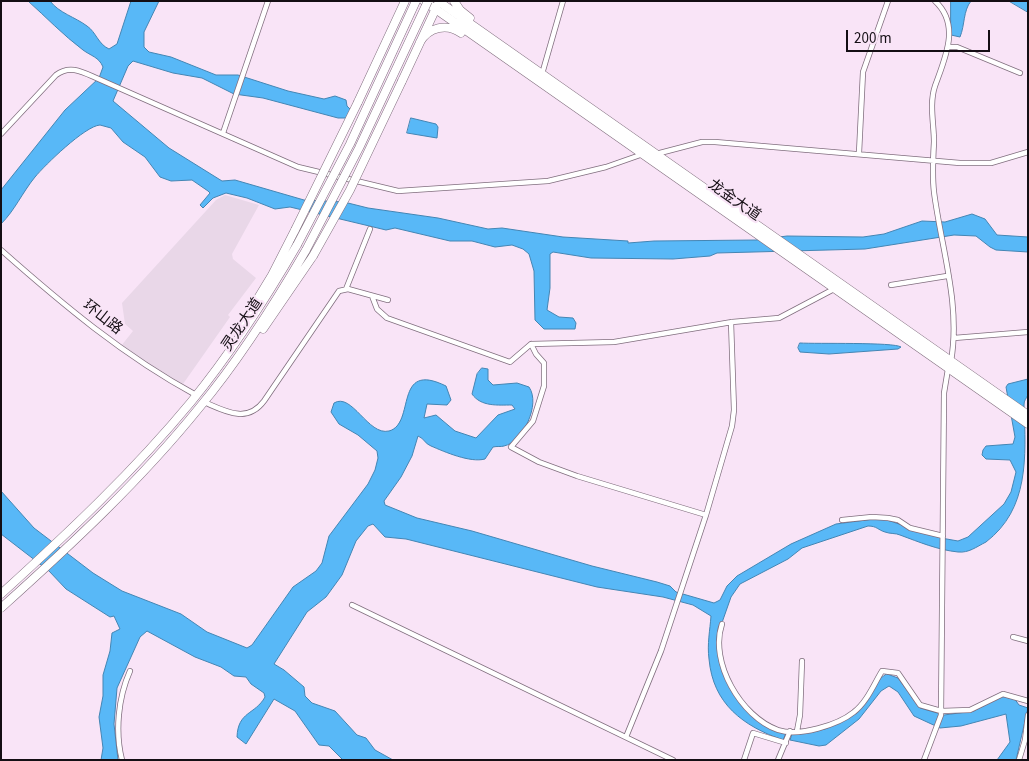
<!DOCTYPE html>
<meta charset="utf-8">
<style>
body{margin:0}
#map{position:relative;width:1029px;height:761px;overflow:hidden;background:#f9e4f7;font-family:"Source Sans 3",sans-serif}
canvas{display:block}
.frame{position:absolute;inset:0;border:2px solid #140e14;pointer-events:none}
.scale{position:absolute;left:846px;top:30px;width:144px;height:22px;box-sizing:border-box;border:2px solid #140e14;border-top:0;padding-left:6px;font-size:15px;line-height:18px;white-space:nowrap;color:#140e14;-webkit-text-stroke:4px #f9e4f7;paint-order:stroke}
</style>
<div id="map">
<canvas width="1029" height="761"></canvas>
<div class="frame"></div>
<div class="scale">200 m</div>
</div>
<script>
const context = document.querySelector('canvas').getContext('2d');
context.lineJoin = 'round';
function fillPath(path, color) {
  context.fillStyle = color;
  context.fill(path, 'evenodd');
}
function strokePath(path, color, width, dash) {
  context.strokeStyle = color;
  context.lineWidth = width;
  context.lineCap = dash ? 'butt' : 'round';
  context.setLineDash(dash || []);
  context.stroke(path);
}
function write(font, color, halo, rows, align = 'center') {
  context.font = font + ' "Source Sans 3","Noto Sans SC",sans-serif';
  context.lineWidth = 4.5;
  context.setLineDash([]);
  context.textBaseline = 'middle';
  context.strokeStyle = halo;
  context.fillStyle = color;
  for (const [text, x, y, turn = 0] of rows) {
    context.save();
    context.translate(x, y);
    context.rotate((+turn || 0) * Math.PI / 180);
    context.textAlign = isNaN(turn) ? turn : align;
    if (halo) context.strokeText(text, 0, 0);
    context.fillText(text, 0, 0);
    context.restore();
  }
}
fillPath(new Path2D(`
 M225,195L259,205L232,254L233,259L256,278L228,315L230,317L183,384L169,378L121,346L133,331L125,324L122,303L216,200Z`), '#e9d7e8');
const water = new Path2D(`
 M28,1H50C59,13 75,17 87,26C96,32 98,44 109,49L117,44L131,1H159L144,32V47L149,52L171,57L216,75H238L288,91L324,99L335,96L346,100L347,106L351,110L347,118H338L263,98L234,94L202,78L173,73L133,61L128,66L113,101L169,148L222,181L235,180L304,200L344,202L368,208L438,218L488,229L502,228L563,237L628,241V243L654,241L756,240L787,236L863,237L884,234L922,221L945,222L972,214L985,219L997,235L1028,237V252L996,250L990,247L976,236L954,235L865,249L717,253L710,256L673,259L591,258L553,252L550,254V288L547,310L559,317L573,318L576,323L575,329H544L535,320L534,271L529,254L523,249L512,245L495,247L472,241H450L395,228L386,230L290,207L275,209L247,198L226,193L213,198L203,208L200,205L210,193L208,191L192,180L171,181L160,177L145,157L123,142L111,128L100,125C85,126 45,165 35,177C22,193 15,210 1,224V190L65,110L99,78L103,67C99,57 91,56 83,50C63,35 46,17 28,1Z
 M951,1H971C963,11 965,25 960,37L951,35Z
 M1009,1H1028V12Z
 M411,118L436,124L438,127L437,138L407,133Z
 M800,343C816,344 894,342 901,347L898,349L829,354L800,352L798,348Z
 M482,368L488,369V380L493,385L517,383L529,387C541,404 523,442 504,446C501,447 497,446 493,447L485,459C470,463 445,452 431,446C425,444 424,438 418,436L412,456L401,477L384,501L385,505L417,518L472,531L592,566L657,582L670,586L676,592L714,603L720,600L727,586L737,576L791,544L836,524L881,518L941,538L958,541L968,537L1004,504L1011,492L1016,472L1010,460L986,459L982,455L983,450L986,446L1013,444L1015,437L1006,387L1008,384L1028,379C1028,384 1029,391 1028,395C1026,399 1024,400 1024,405C1026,458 1029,509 986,542C976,547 969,553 958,552C938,550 919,542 900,535C896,533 890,534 885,532C878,530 877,526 868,526L802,548L788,559L740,584L731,597L718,634L725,678L752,714L786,733L783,740C743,726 713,704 709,659C707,644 710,630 711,616L693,605L663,597L597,587L406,539L385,537L373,524L368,526L356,541L342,575L326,597L307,612L274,664L284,670L304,687L305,696L312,703L335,711L357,735L366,738L375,750L393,760H343L329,746L319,745L295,711L274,699L246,744L237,737C238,711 255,715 265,697L264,693L251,684L246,677L234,676L221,667L195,657L147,631L140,637L117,688L114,724L118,760H101L103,748L99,717L103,696V675L110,651L112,633L120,629L114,616L110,617L66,589L49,571L1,534V491L34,528L93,573L122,591L181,614L207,632L247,648L252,645L293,587L316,571L322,563L329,536L368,484L375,470L378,458L377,451L358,435L339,424L331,412L334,403C352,392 368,436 389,431C416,424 393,360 446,386L451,400L447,405L427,404L424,418L436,415L455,431L476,438L498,415L515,409L512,405C498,405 481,407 472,394L477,374Z
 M887,674L898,678L920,708L944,715L974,711L1001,695L1014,698L1019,705L1028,708L1016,760H997L1010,742L1006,714L961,726L940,728L914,716L898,692L889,686L881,691L859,719L826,745L819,746L790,740L792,734L825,729L854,714L881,678Z`);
fillPath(water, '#58b8f7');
strokePath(water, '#4485b3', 1);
const minor = new Path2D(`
 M935,1C961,25 945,58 935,86C929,104 934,124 934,142C933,159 932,175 934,192C941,247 961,305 951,361
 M948,47H957L1020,73
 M542,74L563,1
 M223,133L268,1
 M1,134L56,75C69,65 81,71 94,77L298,167L398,191L548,181L606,167L643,154
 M859,153L863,72L888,1
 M656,154L702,142H715L960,163H991L1028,152
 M1,250C62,304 124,356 196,395
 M891,285L947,276
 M346,289L370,229
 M372,296L377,309L387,318L510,362L531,344L614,342L732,322L779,318L834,289
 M954,338L1028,332
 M531,344L536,354L544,363V386L533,421L511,447L539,462L577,476L706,515
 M204,402C225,411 247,424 264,401L339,291L348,289L388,300
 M842,520L872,517L888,518L898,520L910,528L943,536
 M352,605L673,760
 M722,624C709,662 741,717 778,730C799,737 838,725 854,712C867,702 874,684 882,671L898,673L920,705L941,711L970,710L1003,694L1028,701
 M1013,637L1028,641
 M797,731L800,715L802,661
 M626,737L661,651L706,515L732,426L734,410L731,322
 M122,760C115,732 118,698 130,671
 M744,760L753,733L786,743
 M778,760L790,731
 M924,760L941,715L944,393L948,369
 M1019,760L1025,740L1028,715`);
const primary = new Path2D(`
 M424,1L1028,424
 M438,1L1028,415
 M454,1L460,10L470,18
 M420,42C429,27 447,23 461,33
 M402,81L437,6
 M358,102L405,1
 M241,326L272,275L295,230
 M263,329L313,256
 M1,594C68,533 133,472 191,402C231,353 265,300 297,245
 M1,608C71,545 140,481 199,408C240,359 274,305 306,250`);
strokePath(minor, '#806e7e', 6);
strokePath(primary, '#806e7e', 9);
strokePath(minor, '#fff', 4.5);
strokePath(primary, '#fff', 8);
const primaryBridge = new Path2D(`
 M295,230L358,102
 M297,245L350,144L416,1
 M306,250L359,148L428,1
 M313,256L350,190L402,81`);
strokePath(primaryBridge, '#806e7e', 9, []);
strokePath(primaryBridge, '#fff', 8);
write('15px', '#140e14', '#f9e4f7', [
 ["龙金大道",734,201,35],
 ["环山路",102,318,38],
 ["灵龙大道",243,325,-56]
]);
</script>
